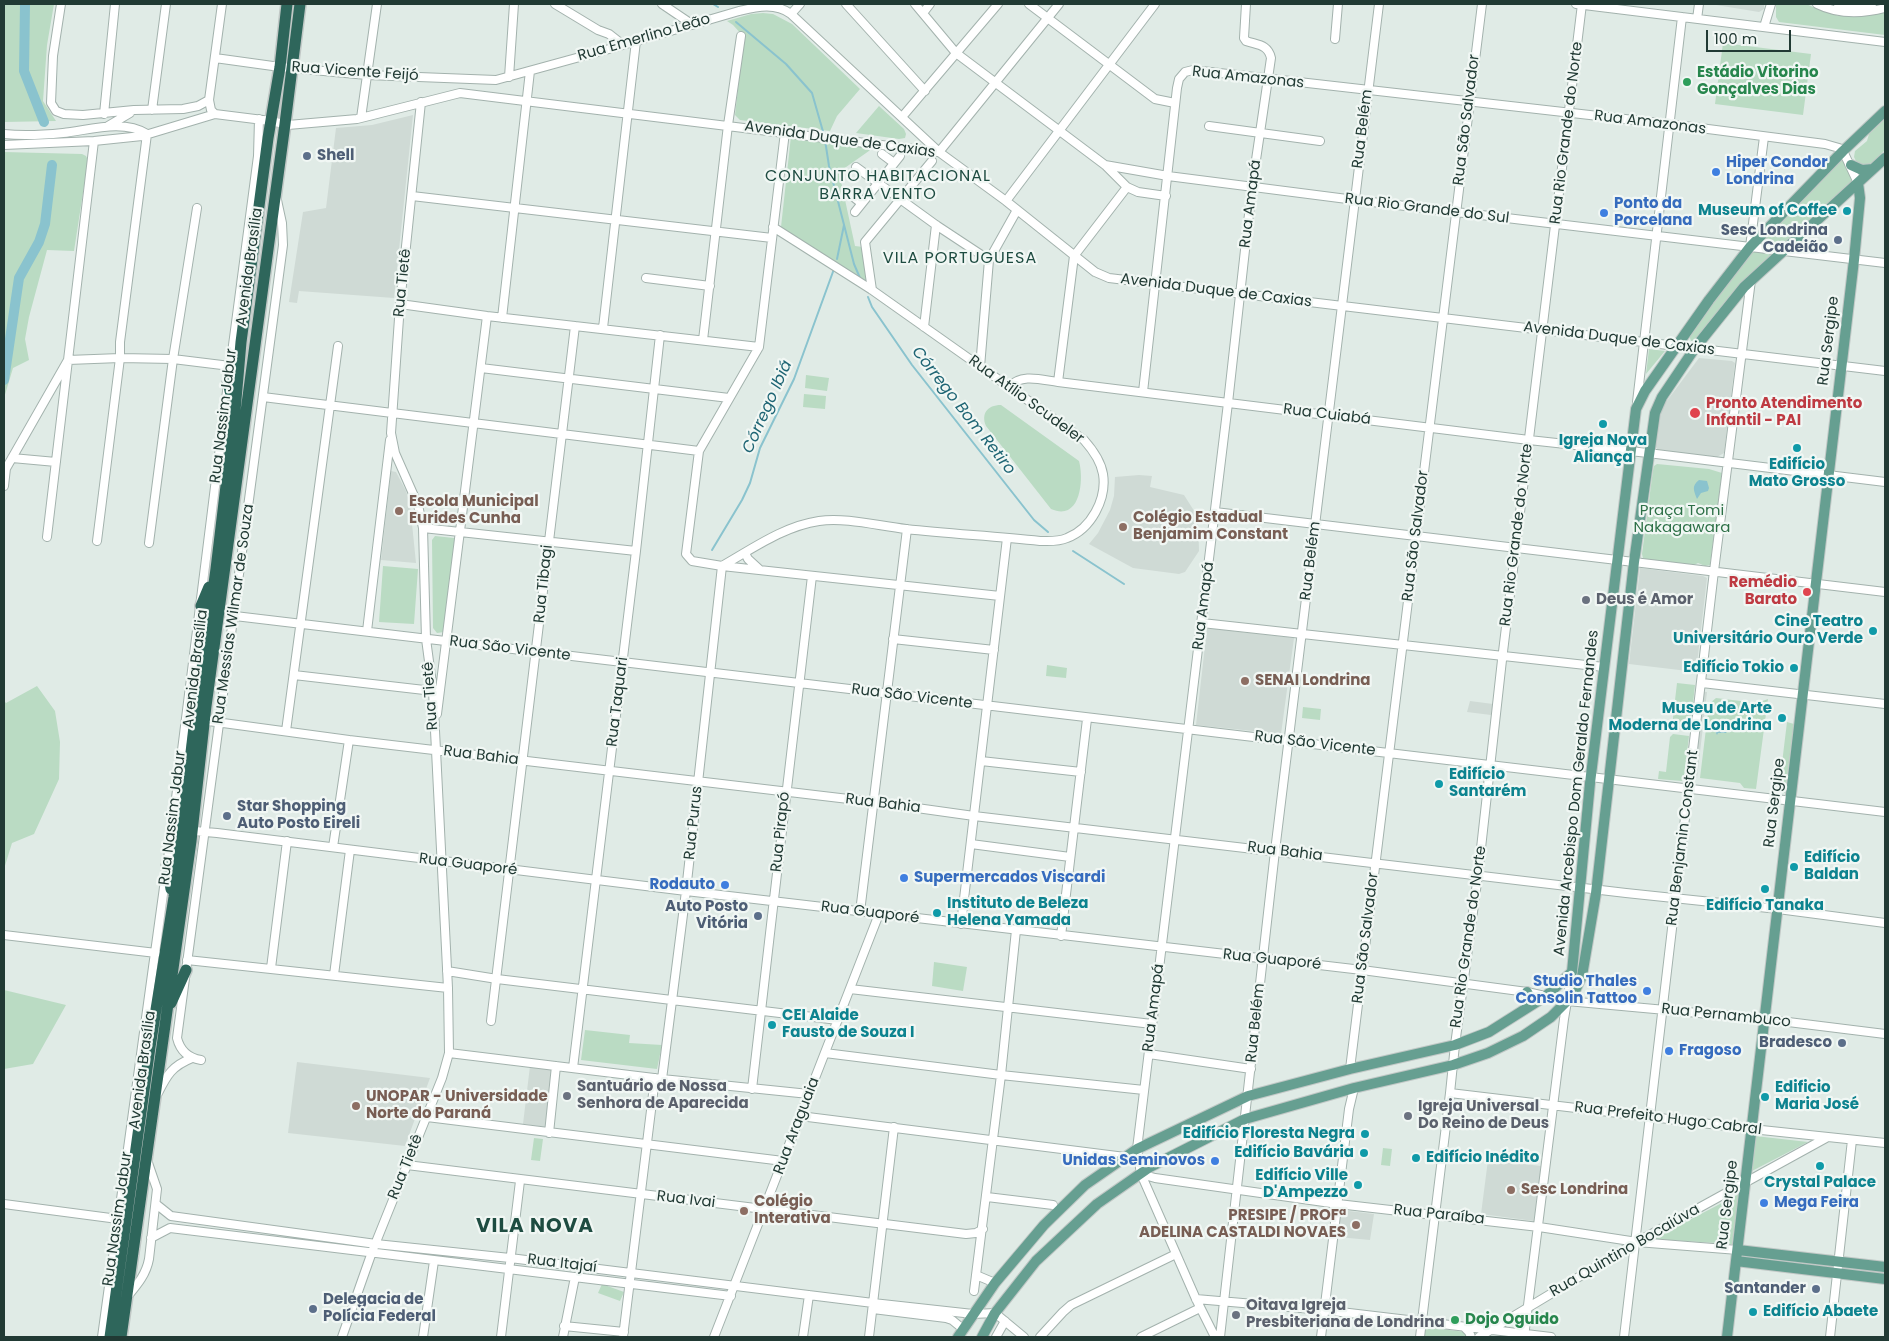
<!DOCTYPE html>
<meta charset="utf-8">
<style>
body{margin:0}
#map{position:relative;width:1889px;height:1341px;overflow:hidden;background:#e0ebe6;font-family:Poppins,sans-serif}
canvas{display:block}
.frame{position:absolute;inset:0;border:5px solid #213a34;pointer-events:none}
.scale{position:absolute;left:1706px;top:30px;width:85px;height:22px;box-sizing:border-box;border:2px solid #213a34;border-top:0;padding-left:6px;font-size:15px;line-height:18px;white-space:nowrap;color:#213a34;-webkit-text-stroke:4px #f1f7f4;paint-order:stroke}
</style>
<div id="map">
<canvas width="1889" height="1341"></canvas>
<div class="frame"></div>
<div class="scale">100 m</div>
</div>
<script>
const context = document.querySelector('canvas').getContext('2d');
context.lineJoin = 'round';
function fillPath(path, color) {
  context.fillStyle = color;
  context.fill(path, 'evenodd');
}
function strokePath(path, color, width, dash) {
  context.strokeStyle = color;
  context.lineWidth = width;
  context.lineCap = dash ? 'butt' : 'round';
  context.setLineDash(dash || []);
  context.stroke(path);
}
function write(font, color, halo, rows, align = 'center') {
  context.font = font + ' Poppins,sans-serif';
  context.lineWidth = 4.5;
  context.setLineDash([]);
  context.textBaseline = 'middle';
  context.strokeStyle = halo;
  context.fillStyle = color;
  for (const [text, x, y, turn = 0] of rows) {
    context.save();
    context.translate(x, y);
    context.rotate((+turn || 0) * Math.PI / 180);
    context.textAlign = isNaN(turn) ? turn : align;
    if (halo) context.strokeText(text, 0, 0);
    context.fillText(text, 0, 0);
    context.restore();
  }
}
fillPath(new Path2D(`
 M1710,4H1764V9L1759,12Z
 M413,115L394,298L299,291L297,303L289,302L303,212L326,208L336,128L372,125Z
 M1699,358L1732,361L1735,363L1724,453L1717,457L1658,450L1655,446L1658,420L1663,406Z
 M391,471L396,472L406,491L410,504L416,563L381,560Z
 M1139,475L1152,476L1150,487L1184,495L1198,517L1199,551L1185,572L1179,574L1133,568L1089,544L1098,533L1110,510L1114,496L1115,477Z
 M1640,568L1703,576L1707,578L1696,672L1629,664Z
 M1207,628L1294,638L1281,734L1196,725Z
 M1698,691L1707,692L1697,778L1687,777Z
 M1470,701L1493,704L1491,715L1467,712Z
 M297,1062L430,1078L405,1146L288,1133Z
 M530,1066L554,1069L547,1127L523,1124Z
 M1488,1160L1541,1166L1534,1221L1481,1214Z
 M1341,1210L1374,1214L1370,1240L1338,1237Z`), '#cfdad5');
fillPath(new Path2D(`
 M4,4H54L47,45L43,101L56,121L4,122Z
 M1776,4H1806L1825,12L1839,16H1868L1885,10V35L1779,22L1776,17Z
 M763,13L773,14L792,24L860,89L837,116L830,131L740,120L735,115L744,37L733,25L727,21L751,14Z
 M1723,43L1811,54L1803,115L1715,104Z
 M879,106L904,129L906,134L905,138L899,139L856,133Z
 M1885,119V150L1868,167L1857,163L1854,157L1855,151L1867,141L1869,134Z
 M791,136L876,146L839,172L855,246L863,247L867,283L781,227Z
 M4,152L82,154L86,156L88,160L74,251L47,250L29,317L25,339L29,360L13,368L4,398Z
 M1843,156L1854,181L1785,246L1758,243Z
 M1756,251L1770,253L1772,256L1713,318L1696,340L1691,341L1689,335L1690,333L1751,253Z
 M1649,349L1665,351L1646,374Z
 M806,375L829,378L827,391L805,388Z
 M804,394L826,396L825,409L803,407Z
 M1001,405L1079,461C1084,479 1081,522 1051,509L986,426C981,414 987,405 1001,405Z
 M1657,464L1709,469L1722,473L1710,565L1705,566L1698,563L1694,565L1648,560L1643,558L1642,554L1653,470L1654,466Z
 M435,536L454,538L455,541L444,632L437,633L433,628L432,540Z
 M383,566L418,569L414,624L379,622Z
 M1047,665L1067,668L1066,678L1046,676Z
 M1677,683L1695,685L1690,731L1674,729L1672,726Z
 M37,686L55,711L60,742L59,779L34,834L12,843L4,869V701L6,703Z
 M1716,698L1757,703L1768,699L1756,789L1744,788L1740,783L1700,778L1709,704Z
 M1303,707L1321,709L1320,720L1302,718Z
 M1787,722L1794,724L1785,793L1781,792V789L1779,788Z
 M1673,734L1689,736L1684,778L1682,781L1658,779L1659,771L1666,772L1670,737Z
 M934,962L967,967L963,991L932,986Z
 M4,990L66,1005L33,1064L4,1069Z
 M585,1030L630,1035L629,1043L662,1045L657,1069L581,1060Z
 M1755,1136L1808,1142L1750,1172Z
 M534,1138L543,1139L540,1161L531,1160Z
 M1383,1148L1392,1149L1390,1166L1381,1165Z
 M1739,1194L1732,1244L1653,1239Z
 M602,1284L624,1292L620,1301L598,1293Z
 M1425,1327L1465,1332L1468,1337H1424Z`), '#badbc3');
fillPath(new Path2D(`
 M1699,480L1707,481L1709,488L1708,491L1701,493L1697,499C1694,491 1691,486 1699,480Z
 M1719,721H1726L1730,725L1726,733H1718L1717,735L1715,731V725Z`), '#8ac3ce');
strokePath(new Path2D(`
 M713,4L718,7
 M736,22L786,64L812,93L824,135
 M825,140L829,166L854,264L860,278
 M837,259L844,225
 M868,297L872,307L912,365L1034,520L1048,532
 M712,550L742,500L750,483L760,448L794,379L834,269
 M1073,551L1124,584`), '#8ac3ce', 2);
strokePath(new Path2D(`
 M25,4L24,71L44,122
 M4,380L19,278L39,242L45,224L52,165`), '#8ac3ce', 10);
const minor = new Path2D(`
 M61,4L53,56L51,103L56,111L64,114L83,115L134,110L183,109L198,106L209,100
 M555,4L598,30L609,34L623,45
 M662,4L693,25
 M846,4L925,91
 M915,4L956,53L1105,165L1127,187L1138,192L1166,196
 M1029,4L1155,99L1175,103
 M1576,4L1885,42
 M1817,4C1839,15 1862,14 1885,8
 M1838,4L1851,5L1872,4
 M923,13L930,4
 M791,14L800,4
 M1697,19L1699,4
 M1764,27L1771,4
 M1335,39L1338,4
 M215,58L280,67L367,75L496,80L609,49L739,11C756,7 775,2 791,14L939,152L1006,201L1095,272L1109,278L1885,371
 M509,77L514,4
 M152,110L166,4
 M104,114L115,4
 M215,114L211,110L209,100L222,4
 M902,117L998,4
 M361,118L377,4
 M108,126L130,113
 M1209,126L1320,141
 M785,132L759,347L699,451L686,554L692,561L722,566L1000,596
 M4,134C23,136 43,135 63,133C90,130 123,119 147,134
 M4,145L94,141L142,136L215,114L271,121L288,125L357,119L460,93L938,152
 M939,152L1059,4
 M882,154L894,163
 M1105,165L1168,176L1355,200L1885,263
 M856,167L936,225L989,260
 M846,191L861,203
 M412,196L772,238
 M1006,201L1155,4
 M855,212L900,156
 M1750,247L1764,137
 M646,278L710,286
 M872,290L865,242L932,161
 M400,304L487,316L759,347
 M502,318L530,71
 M924,327L936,225
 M603,328L636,41
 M703,340L728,125L741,36
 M980,367L989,260L1017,210
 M481,368L729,398
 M1058,382L1074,256L1127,187
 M1009,387C1021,373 1042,380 1058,382L1529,440L1648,453L1885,482
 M1143,392L1177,88L1179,79L1185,72L1193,70L1669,124L1825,144L1839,148L1843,151L1858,183
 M263,397L699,451
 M1637,402L1682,17
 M12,458L56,462
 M4,472L68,360L120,358L173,359L230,366
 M4,486L6,468
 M1215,512L1885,592
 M423,528L636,551
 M47,537L94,141
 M97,541L120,358V342L147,134
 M149,543L173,359L197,208
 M745,553L748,559L760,570
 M722,566C752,549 784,526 819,521C845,517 879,526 906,529C951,534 995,536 1040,541C1049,541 1058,542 1067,538C1091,529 1107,499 1103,474C1101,462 1092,449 1084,440L872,290L773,227
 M235,616L1885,812
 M1202,623L1604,667
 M367,631L390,440
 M893,639L994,650
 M294,675L433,691
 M1702,683L1885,704
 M437,714L487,316
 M186,718L349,740L874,802L974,816L1626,893L1778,909L1885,923
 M286,731L338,346
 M981,761L1081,772
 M172,829L217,833L686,891L1362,970L1527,992L1567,1001L1764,1019L1885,1034
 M971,844L1070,857
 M333,847L349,740
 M860,912L907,529
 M961,924L1007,538
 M4,935L156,953
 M1061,936L1087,719
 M187,960L448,988
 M271,968L287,841
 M447,971L497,979L838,1020
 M334,975L350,850
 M850,989L1152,1024
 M491,1021L575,326
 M449,1053L662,1079L809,1094
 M825,1053L1001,1075L1144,1090
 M1149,1054L1251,1069
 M201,1060C188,1058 180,1050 177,1038L283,245L282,223L277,200
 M573,1068L636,551L660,335
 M1350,1069L1482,4
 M662,1079L686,891L722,566
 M752,1089C772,918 791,747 812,576
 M158,1093C167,1075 172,1066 192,1058
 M1450,1093L1752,1129L1885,1143
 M800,1116L1125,1157
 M427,1117L783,1161
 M549,1133L556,1066
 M407,1165L966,1234L976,1233L983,1229
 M1141,1174L1155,1178L1338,1204L1539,1227L1637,1242L1738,1250
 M987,1197L1053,1205
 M4,1204L118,1219
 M156,1204L171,1216L376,1244L510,1258L873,1303L973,1314L995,1313L1024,1337
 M151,1238L170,1228L731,1296
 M976,1275L995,1283
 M974,1291L1001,1075L1016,930
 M127,1297C137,1285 146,1275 149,1259L157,1189L147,1160
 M1196,1299L1324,1310L1551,1337
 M873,1309L946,1318L952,1320L963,1329
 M564,1326L624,1332
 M1464,1327L1469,1332L1471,1337
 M102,1337L173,822L228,383L258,156L259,119
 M342,1337L372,1252L442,1078L449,1053L448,988L433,691L426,639L423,528L418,505L395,453L391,433L400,304L421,102
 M423,1337L434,1261
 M501,1337L520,1181
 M563,1337L575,1277
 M623,1337L655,1078
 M714,1337L879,914
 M803,1337L809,1295
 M869,1337L894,1127
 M996,1337L1005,1321
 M1040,1337L1063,1312L1071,1305L1176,1254
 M1141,1337L1200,1308
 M1215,1337L1196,1299L1141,1174L1137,1149L1228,403L1252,187L1271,58C1268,44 1257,45 1246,41L1244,38L1246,4
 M1220,1337L1275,851L1379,4
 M1321,1337L1349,1109L1354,1088
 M1420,1337L1450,1093L1455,1045L1478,875L1502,660L1582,4
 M1479,1337L1637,1242L1826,1138
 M1524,1337L1564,1019L1572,972
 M1624,1337L1714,571L1751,280
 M1830,1337L1852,1140`);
const major = new Path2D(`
 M1851,165L1862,170L1873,169
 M1527,992L1530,998L1531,1005
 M1738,1250L1885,1267
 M1736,1261L1885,1279
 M958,1337L995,1283L1044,1225L1085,1185L1137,1149L1248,1096L1350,1069L1455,1045L1489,1032L1546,996L1572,972L1590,783L1636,409L1645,391L1709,300L1750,247L1843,151L1885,111
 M982,1337L995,1313L1036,1261L1097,1204L1150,1167L1245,1119L1354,1088L1453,1065L1488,1053L1523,1036L1551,1017L1573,995L1582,976L1596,893L1634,562L1655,413L1662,397L1695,348L1744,287L1885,158
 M1727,1337L1854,260L1860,198L1858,183`);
const highway = new Path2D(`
 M228,383L233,403
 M201,606L209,587
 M167,866L171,889
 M171,1003L186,970
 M110,1337L150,1047L174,897L194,727L216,569L235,411L241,342L268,138L280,67L287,4
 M121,1337L191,841L206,706L285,124L300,4`);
strokePath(minor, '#a3b2ad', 10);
strokePath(major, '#c1c8c6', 12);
strokePath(highway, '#c1c8c6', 14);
strokePath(minor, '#fff', 8);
strokePath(major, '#669f91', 10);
strokePath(highway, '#2e665b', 11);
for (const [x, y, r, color] of [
 [1687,82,5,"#2e9e5b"],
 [307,156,5,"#5c6f8a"],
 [1716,172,5,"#3f7fe0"],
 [1847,211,5,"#0f9aa8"],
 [1604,213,5,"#3f7fe0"],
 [1838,240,5,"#5c6f8a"],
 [1695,413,6,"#e0444e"],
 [1603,424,5,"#0f9aa8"],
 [1797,448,5,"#0f9aa8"],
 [399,511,5,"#8d6e63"],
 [1123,527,5,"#8d6e63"],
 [1807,592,5,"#e0444e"],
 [1586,600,5,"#6b7280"],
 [1873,631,5,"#0f9aa8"],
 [1794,668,5,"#0f9aa8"],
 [1245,681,5,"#8d6e63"],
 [1782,718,5,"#0f9aa8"],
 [1439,784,5,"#0f9aa8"],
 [227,816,5,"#5c6f8a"],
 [1794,867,5,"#0f9aa8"],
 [904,878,5,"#3f7fe0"],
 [725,885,5,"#3f7fe0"],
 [1765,889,5,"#0f9aa8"],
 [937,913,5,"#0f9aa8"],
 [758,916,5,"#5c6f8a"],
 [1647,991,5,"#3f7fe0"],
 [772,1025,5,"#0f9aa8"],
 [1842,1043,5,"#5c6f8a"],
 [1669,1051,5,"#3f7fe0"],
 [567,1096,5,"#6b7280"],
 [1765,1097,5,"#0f9aa8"],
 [356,1106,5,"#8d6e63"],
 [1408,1116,5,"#6b7280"],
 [1365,1134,5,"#0f9aa8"],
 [1364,1153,5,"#0f9aa8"],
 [1416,1158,5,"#0f9aa8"],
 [1215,1161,5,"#3f7fe0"],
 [1820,1166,5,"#0f9aa8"],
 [1358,1185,5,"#0f9aa8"],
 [1511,1190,5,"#8d6e63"],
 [1764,1203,5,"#3f7fe0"],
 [744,1211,5,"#8d6e63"],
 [1356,1225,5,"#8d6e63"],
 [1816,1289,5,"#5c6f8a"],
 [313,1309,5,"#5c6f8a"],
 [1753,1312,5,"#0f9aa8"],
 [1236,1315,5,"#6b7280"],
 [1455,1320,5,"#2e9e5b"]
]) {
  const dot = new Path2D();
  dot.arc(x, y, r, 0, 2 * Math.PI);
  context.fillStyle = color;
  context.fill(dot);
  strokePath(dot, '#f1f7f4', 2);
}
write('15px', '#213a34', '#f1f7f4', [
 ["Rua Emerlino Leão",644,38,-16],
 ["Rua Vicente Feijó",355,72,4],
 ["Rua Amazonas",1248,78,6],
 ["Rua São Salvador",1467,120,-83],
 ["Rua Amazonas",1650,123,7],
 ["Rua Belém",1363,129,-83],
 ["Rua Rio Grande do Norte",1567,133,-83],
 ["Avenida Duque de Caxias",840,140,8],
 ["Rua Amapá",1251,204,-83],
 ["Rua Rio Grande do Sul",1427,209,7],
 ["Avenida Brasília",250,267,-82],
 ["Rua Tietê",403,283,-84],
 ["Avenida Duque de Caxias",1216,291,7],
 ["Avenida Duque de Caxias",1619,339,7],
 ["Rua Sergipe",1829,341,-83],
 ["Rua Atílio Scudeler",1026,400,36],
 ["Rua Cuiabá",1327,415,7],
 ["Rua Nassim Jabur",224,416,-83],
 ["Rua Rio Grande do Norte",1517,535,-83],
 ["Rua São Salvador",1416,536,-83],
 ["Rua Belém",1311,561,-83],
 ["Rua Tibagi",544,584,-84],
 ["Rua Amapá",1204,606,-83],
 ["Rua Messias Wilmar de Souza",234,614,-82],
 ["Rua São Vicente",510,649,7],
 ["Avenida Brasília",196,669,-83],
 ["Rua Tietê",431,696,-94],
 ["Rua São Vicente",912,697,7],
 ["Rua Taquari",618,702,-83],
 ["Rua São Vicente",1315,744,7],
 ["Rua Bahia",481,756,7],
 ["Avenida Arcebispo Dom Geraldo Fernandes",1577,793,-84],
 ["Rua Sergipe",1775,803,-83],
 ["Rua Bahia",883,804,7],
 ["Rua Nassim Jabur",173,818,-83],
 ["Rua Purus",694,823,-84],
 ["Rua Pirapó",781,832,-84],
 ["Rua Benjamin Constant",1683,838,-83],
 ["Rua Bahia",1285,852,7],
 ["Rua Guaporé",468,865,7],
 ["Rua Guaporé",870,913,7],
 ["Rua Rio Grande do Norte",1469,937,-82],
 ["Rua São Salvador",1366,938,-83],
 ["Rua Guaporé",1272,960,6],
 ["Rua Amapá",1154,1008,-83],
 ["Rua Pernambuco",1726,1016,6],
 ["Rua Belém",1256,1023,-84],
 ["Avenida Brasília",143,1070,-82],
 ["Rua Prefeito Hugo Cabral",1668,1119,7],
 ["Rua Araguaia",797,1126,-69],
 ["Rua Tietê",406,1167,-68],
 ["Rua Ivai",686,1200,7],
 ["Rua Sergipe",1728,1205,-83],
 ["Rua Paraíba",1439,1215,6],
 ["Rua Nassim Jabur",118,1219,-82],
 ["Rua Quintino Bocaiúva",1625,1251,-30],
 ["Rua Itajaí",562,1264,7]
]);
write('bold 15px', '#27864d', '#f1f7f4', [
 ["Estádio Vitorino",1697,73],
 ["Gonçalves Dias",1697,90],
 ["Dojo Oguido",1465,1320]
], 'left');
write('bold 15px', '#4e5e75', '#f1f7f4', [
 ["Shell",317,156,"left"],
 ["Sesc Londrina",1828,231],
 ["Cadeião",1828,248],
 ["Star Shopping",237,807,"left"],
 ["Auto Posto Eireli",237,824,"left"],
 ["Auto Posto",748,907],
 ["Vitória",748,924],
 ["Bradesco",1832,1043],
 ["Santander",1806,1289],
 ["Delegacia de",323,1300,"left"],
 ["Polícia Federal",323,1317,"left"]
], 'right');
write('bold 15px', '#366cbe', '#f1f7f4', [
 ["Hiper Condor",1726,163],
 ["Londrina",1726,180],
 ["Ponto da",1614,204],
 ["Porcelana",1614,221],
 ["Supermercados Viscardi",914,878],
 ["Rodauto",715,885,"right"],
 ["Studio Thales",1637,982,"right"],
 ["Consolin Tattoo",1637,999,"right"],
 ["Fragoso",1679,1051],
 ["Unidas Seminovos",1205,1161,"right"],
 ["Mega Feira",1774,1203]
], 'left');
write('bold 15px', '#0d838f', '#f1f7f4', [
 ["Museum of Coffee",1837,211],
 ["Igreja Nova",1603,441,"center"],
 ["Aliança",1603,458,"center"],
 ["Edifício",1797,465,"center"],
 ["Mato Grosso",1797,482,"center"],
 ["Cine Teatro",1863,622],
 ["Universitário Ouro Verde",1863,639],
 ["Edifício Tokio",1784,668],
 ["Museu de Arte",1772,709],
 ["Moderna de Londrina",1772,726],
 ["Edifício",1449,775,"left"],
 ["Santarém",1449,792,"left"],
 ["Edifício",1804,858,"left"],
 ["Baldan",1804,875,"left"],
 ["Instituto de Beleza",947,904,"left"],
 ["Helena Yamada",947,921,"left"],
 ["Edifício Tanaka",1765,906,"center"],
 ["CEI Alaide",782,1016,"left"],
 ["Fausto de Souza I",782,1033,"left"],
 ["Edificio",1775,1088,"left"],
 ["Maria José",1775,1105,"left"],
 ["Edifício Floresta Negra",1355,1134],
 ["Edifício Bavária",1354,1153],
 ["Edifício Inédito",1426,1158,"left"],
 ["Edifício Ville",1348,1176],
 ["D'Ampezzo",1348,1193],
 ["Crystal Palace",1820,1183,"center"],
 ["Edifício Abaete",1763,1312,"left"]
], 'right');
write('bold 15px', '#be3a42', '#f1f7f4', [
 ["Pronto Atendimento",1706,404],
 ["Infantil - PAI",1706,421],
 ["Remédio",1797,583,"right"],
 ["Barato",1797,600,"right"]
], 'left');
write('bold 15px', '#785e54', '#f1f7f4', [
 ["Escola Municipal",409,502],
 ["Eurides Cunha",409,519],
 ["Colégio Estadual",1133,518],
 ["Benjamim Constant",1133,535],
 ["SENAI Londrina",1255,681],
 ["UNOPAR - Universidade",366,1097],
 ["Norte do Paraná",366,1114],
 ["Sesc Londrina",1521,1190],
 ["Colégio",754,1202],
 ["Interativa",754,1219],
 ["PRESIPE / PROFª",1346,1216,"right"],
 ["ADELINA CASTALDI NOVAES",1346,1233,"right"]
], 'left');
write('15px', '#2d7047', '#f1f7f4', [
 ["Praça Tomi",1682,511],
 ["Nakagawara",1682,528]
]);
write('bold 15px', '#5b616d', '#f1f7f4', [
 ["Deus é Amor",1596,600],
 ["Santuário de Nossa",577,1087],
 ["Senhora de Aparecida",577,1104],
 ["Igreja Universal",1418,1107],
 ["Do Reino de Deus",1418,1124],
 ["Oitava Igreja",1246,1306],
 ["Presbiteriana de Londrina",1246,1323]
], 'left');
context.letterSpacing = '1px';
write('16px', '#1e4c41', '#f1f7f4', [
 ["CONJUNTO HABITACIONAL",878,177],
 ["BARRA VENTO",878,195],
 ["VILA PORTUGUESA",960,259]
]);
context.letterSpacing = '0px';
write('italic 16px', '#1e6574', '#f1f7f4', [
 ["Córrego Ibiá",768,407,-66],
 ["Córrego Bom Retiro",963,411,52]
]);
context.letterSpacing = '1px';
write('bold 20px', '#1e4c41', '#f1f7f4', [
 ["VILA NOVA",535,1227]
]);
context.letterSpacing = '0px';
</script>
